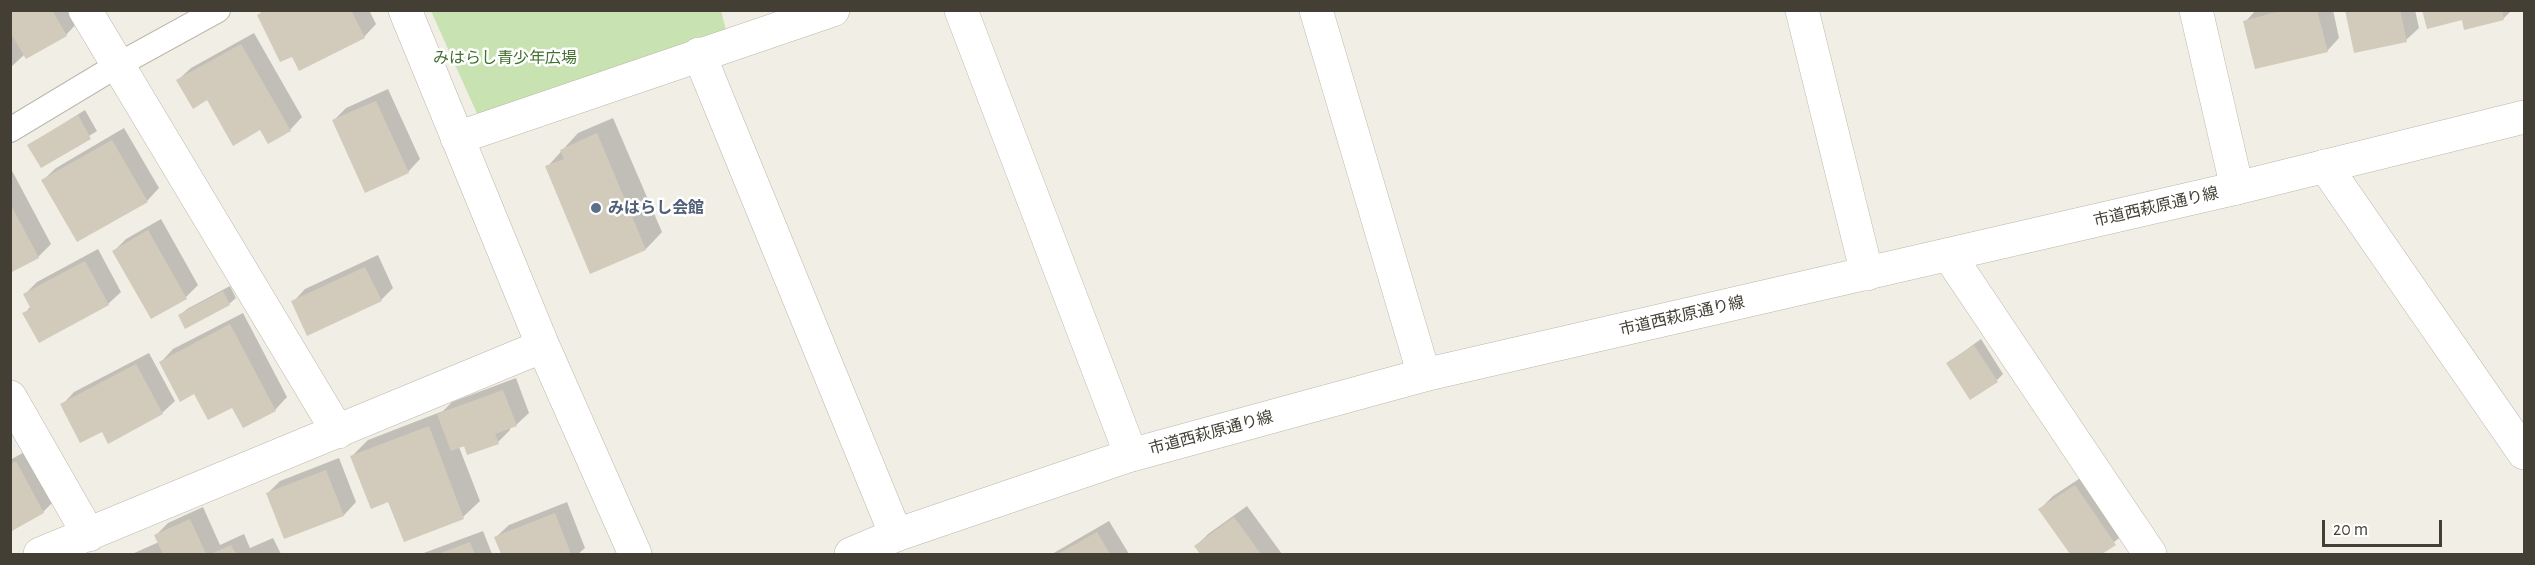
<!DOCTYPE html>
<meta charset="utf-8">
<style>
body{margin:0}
#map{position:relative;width:2535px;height:565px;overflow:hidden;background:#f1eee5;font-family:"Alegreya Sans",sans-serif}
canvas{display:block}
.frame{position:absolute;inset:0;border:12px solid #433f35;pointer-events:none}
.scale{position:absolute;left:2322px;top:520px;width:120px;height:27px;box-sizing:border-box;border:3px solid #433f35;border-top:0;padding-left:8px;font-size:18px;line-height:21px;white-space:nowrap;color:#433f35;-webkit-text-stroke:4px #fff;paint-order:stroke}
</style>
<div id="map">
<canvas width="2535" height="565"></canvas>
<div class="frame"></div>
<div class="scale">20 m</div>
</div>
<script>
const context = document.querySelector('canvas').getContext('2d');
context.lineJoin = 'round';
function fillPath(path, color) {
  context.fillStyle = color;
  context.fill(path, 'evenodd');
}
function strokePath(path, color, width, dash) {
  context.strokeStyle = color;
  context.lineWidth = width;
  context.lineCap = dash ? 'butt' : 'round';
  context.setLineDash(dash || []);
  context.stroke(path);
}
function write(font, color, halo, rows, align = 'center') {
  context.font = font + ' "Alegreya Sans","Noto Sans JP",sans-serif';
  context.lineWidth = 5;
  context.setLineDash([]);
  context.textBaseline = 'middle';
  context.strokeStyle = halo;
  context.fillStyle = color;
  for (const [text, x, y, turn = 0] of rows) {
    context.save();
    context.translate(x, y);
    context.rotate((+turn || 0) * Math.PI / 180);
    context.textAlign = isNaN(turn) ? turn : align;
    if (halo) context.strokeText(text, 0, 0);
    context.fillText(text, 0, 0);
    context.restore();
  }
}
fillPath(new Path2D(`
 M431,11H721L726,30L479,118Z`), '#c8e2b1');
fillPath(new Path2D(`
 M10,10H72L78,22L66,35L25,54L10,68Z
 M263,10H369L376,24L364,37L293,55L259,15Z
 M2256,10H2333L2339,38L2327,51L2245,22Z
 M2346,10H2415L2419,28L2406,40Z
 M2424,10H2512L2504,18H2463Z
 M254,33L302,117L290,130L208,98L178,80L191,68Z
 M388,89L420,159L408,172L334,120L346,108Z
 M85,110L97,131L41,166L29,145Z
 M613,118L662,232L646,249L591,272L547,167L578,133Z
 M124,128L159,188L147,201L43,180L56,168Z
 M10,167L51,244L38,257L10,272Z
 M161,219L198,285L186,297L114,251L126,239Z
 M98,249L121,292L108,304L24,314L31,306L25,294L37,282Z
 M378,255L393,288L381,300L293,302L305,289Z
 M230,286L236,298L229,304L180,315L187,309Z
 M243,313L287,397L275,410L194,392L161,362L173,349Z
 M1981,339L2003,374L1997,380L1948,363Z
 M149,353L175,401L162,413L102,430L62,405L74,392Z
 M516,378L529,413L516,425L510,428V430L498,442L459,447L480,501L463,517L389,500L352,456L368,440L443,411L452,402Z
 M28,450L55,500L43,512L10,530V460Z
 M339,458L356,502L344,515L285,537L267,494L280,481Z
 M2088,473L2128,531L2099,554H2072L2040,509L2053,496Z
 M567,502L585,548L578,554H503L496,537L509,525Z
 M1247,506L1282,554H1202L1196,546L1208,534Z
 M203,507L220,545L244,534L250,548L273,538L281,554H132L159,542L156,535L168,523Z
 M1109,521L1129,554H1052Z
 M483,531L492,554H421Z`), '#0003');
fillPath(new Path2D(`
 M10,10H52L67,36L26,59L10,32Z
 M266,10H351L365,38L299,71L292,57L280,62L257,15Z
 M2284,10H2317L2328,52L2255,69L2243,21Z
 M2345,10H2400L2407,42L2354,53Z
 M2422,10H2502L2504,20L2464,30L2462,20L2427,29Z
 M241,44L291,131L268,144L260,130L233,146L207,100L193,109L176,80Z
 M376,101L409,173L365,193L332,120Z
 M78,115L91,139L41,168L27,145Z
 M597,133L646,250L590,274L545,166L564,159L560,150Z
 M112,140L148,202L77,242L41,180Z
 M10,203L39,258L10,273Z
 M148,230L187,299L151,319L112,251Z
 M85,261L109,305L39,343L22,313L31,309L23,294Z
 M365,267L382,301L307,336L291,301Z
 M223,291L230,305L185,329L178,315Z
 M230,324L276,411L243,428L232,408L208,420L194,394L180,402L159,362Z
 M1974,345L1998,382L1970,400L1946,363Z
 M136,364L163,414L108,444L102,432L80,443L60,404Z
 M503,390L517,426L495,434L499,444L467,455L464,446L451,451L437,414Z
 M429,426L464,519L404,542L388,502L371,509L350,456Z
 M16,461L44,513L10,532V464Z
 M326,470L344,516L284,539L266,493Z
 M2075,485L2116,545L2102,554H2070L2038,509Z
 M555,513L571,554H501L494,537Z
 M1234,517L1261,554H1200L1194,546Z
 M190,519L206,554H163L154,535Z
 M1097,532L1110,554H1058Z
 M470,542L475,554H438Z
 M231,545L236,554H211Z`), '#d2cbbc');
const service = new Path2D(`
 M10,130L118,65L218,10`);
const minor = new Path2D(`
 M85,10L338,432
 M405,10L543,346L635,554
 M961,10L1131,455
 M1316,10L1424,375
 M1802,10L1867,274
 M2196,10L2237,188
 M699,54L896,535
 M457,138L833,10
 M2325,166L2524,453
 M1949,255L2150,554
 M10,397L89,535
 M40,554L543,346`);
const tertiary = new Path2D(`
 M851,554L896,535L1131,455L1424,375L2237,188L2524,117`);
strokePath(service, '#bcb7a9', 26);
strokePath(minor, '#bcb7a9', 34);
strokePath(tertiary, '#bcb7a9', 34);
strokePath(service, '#fff', 24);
strokePath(minor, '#fff', 33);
strokePath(tertiary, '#fff', 33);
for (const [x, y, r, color] of [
 [596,208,6,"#5c6f8a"]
]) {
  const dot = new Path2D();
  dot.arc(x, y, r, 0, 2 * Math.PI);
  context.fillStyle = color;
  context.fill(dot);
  strokePath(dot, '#fff', 2);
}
write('16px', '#416f2e', '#fff', [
 ["みはらし青少年広場",505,58]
]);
write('16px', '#433f35', '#fff', [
 ["市道西萩原通り線",2156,207,-13],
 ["市道西萩原通り線",1682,316,-13],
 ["市道西萩原通り線",1211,433,-15]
]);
write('bold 16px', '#4e5e75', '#fff', [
 ["みはらし会館",608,208]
], 'left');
</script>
